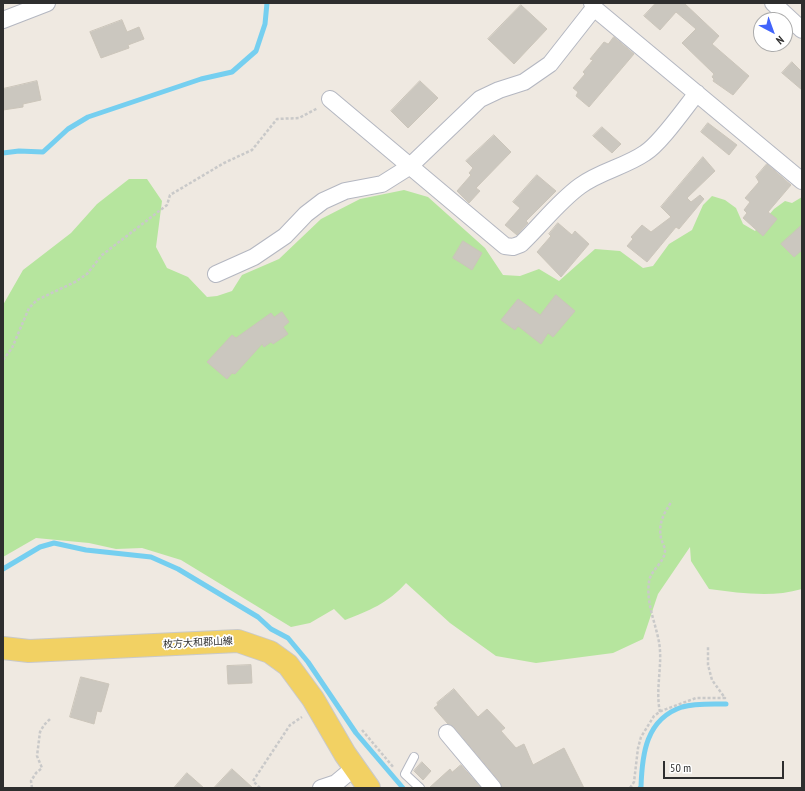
<!DOCTYPE html>
<meta charset="utf-8">
<style>
body{margin:0}
#map{position:relative;width:805px;height:791px;overflow:hidden;background:#efe9e1;font-family:"PT Sans Narrow",sans-serif}
canvas{display:block}
.frame{position:absolute;inset:0;border:4px solid #2e2e2e;pointer-events:none}
.north{position:absolute;left:753px;top:12px;width:40px;height:40px;box-sizing:border-box;background:#fff;border:1px solid #ababab;border-radius:50%;rotate:139deg;font-size:11px;font-weight:700;line-height:16px;text-align:center;color:#2e2e2e}
.north::after{content:'';display:block;margin:auto;width:14px;height:18px;background:#4264fb;clip-path:polygon(50% 0,100% 100%,50% 72%,0 100%)}
.scale{position:absolute;left:663px;top:761px;width:121px;height:18px;box-sizing:border-box;border:2px solid #2e2e2e;border-top:0;padding-left:5px;font-size:12px;line-height:14px;white-space:nowrap;color:#2e2e2e;-webkit-text-stroke:3px #fff;paint-order:stroke}
</style>
<div id="map">
<canvas width="805" height="791"></canvas>
<div class="frame"></div>
<div class="north">N</div>
<div class="scale">50 m</div>
</div>
<script>
const context = document.querySelector('canvas').getContext('2d');
context.lineJoin = 'round';
function fillPath(path, color) {
  context.fillStyle = color;
  context.fill(path, 'evenodd');
}
function strokePath(path, color, width, dash) {
  context.strokeStyle = color;
  context.lineWidth = width;
  context.lineCap = dash ? 'butt' : 'round';
  context.setLineDash(dash || []);
  context.stroke(path);
}
function write(font, color, halo, rows, align = 'center') {
  context.font = font + ' "PT Sans Narrow","Noto Sans JP",sans-serif';
  context.lineWidth = 3.5;
  context.setLineDash([]);
  context.textBaseline = 'middle';
  context.strokeStyle = halo;
  context.fillStyle = color;
  for (const [text, x, y, turn = 0] of rows) {
    context.save();
    context.translate(x, y);
    context.rotate((+turn || 0) * Math.PI / 180);
    context.textAlign = isNaN(turn) ? turn : align;
    if (halo) context.strokeText(text, 0, 0);
    context.fillText(text, 0, 0);
    context.restore();
  }
}
fillPath(new Path2D(`
 M129,179H147L162,201L156,247L167,268L188,277L207,297L217,296L232,291L242,275L279,259L321,219L360,199L404,190L428,197L485,248L503,275L520,276L539,269L559,281L595,249L620,251L643,268L653,266L669,244L692,230L703,205L712,196L725,200L736,208L743,224L755,231L774,209L785,201L792,203L802,197V589C771,598 741,593 709,589L691,561L690,547L658,594L643,639L613,653L536,663L496,656L450,623L406,583C387,604 370,610 345,620L334,609L310,623L291,627L181,560L142,548L116,549L89,543L36,538L3,557V305L23,270L71,233L97,204Z`), '#b6e59e');
strokePath(new Path2D(`
 M3,153L19,151L43,152L68,129L88,117L201,79L232,72L256,51L265,24L267,3
 M3,569L40,547L54,543L86,550L151,557L178,569L258,617L271,629L288,638L308,662L356,733L403,788
 M640,788L641,787C642,754 646,719 682,707C695,703 712,704 726,704`), '#75cff0', 5);
const building = new Path2D(`
 M656,3H684L719,36L712,44L749,76L733,95L713,81L714,79L712,77L714,74L682,43L696,29L676,12L660,30L644,16Z
 M521,5L547,29L514,64L488,39Z
 M122,20L127,32L139,27L144,39L128,45L129,48L101,58L90,32Z
 M614,37L634,54L589,107L576,96L578,92L573,88L585,74L583,72L593,60L590,59L604,42L608,44Z
 M792,62L802,72V90L782,73Z
 M37,81L41,100L23,104V107L3,110V89Z
 M420,81L438,98L408,128L391,111Z
 M708,123L737,145L729,155L701,132Z
 M602,127L621,144L612,153L593,136Z
 M494,135L511,152L476,188L480,191L469,203L457,191L471,175L469,173L473,168L466,161Z
 M703,157L715,171L687,198L691,202L700,195L704,199L679,229L676,227L647,262L627,246L633,239L631,237L642,225L651,232L671,217L661,207Z
 M767,164L791,185L768,212L777,219L763,236L743,218L747,213L744,210L750,202L745,198L759,182L756,177Z
 M537,175L556,191L526,221L528,223L517,235L505,225L520,208L513,202Z
 M558,223L572,235L575,231L589,244L561,277L537,252L551,236L549,234Z
 M802,225V250L794,257L781,244Z
 M463,241L482,253L472,270L453,258Z
 M556,295L575,311L553,337L548,333L541,344L518,326L515,330L501,320L518,299L540,315Z
 M282,312L289,322L283,327L288,334L273,344L271,342L264,347L262,344L235,374L232,373L227,379L207,362L232,335L236,338L271,313L274,317Z
 M251,665L252,683L228,684L227,666Z
 M81,677L109,684L101,712L97,711L94,724L70,717Z
 M454,689L478,717L487,709L505,728L501,731L516,748L524,744L533,765L564,748L584,788H502L500,782L454,727L448,724L434,708L438,705L437,703Z
 M422,762L431,771L423,780L414,771Z
 M461,765L481,788H429L450,769L452,772Z
 M232,769L253,788H214Z
 M187,773L204,788H174Z`);
fillPath(building, '#cbc7bf');
strokePath(building, '#cbc5ba', 1);
const service = new Path2D(`
 M414,757L405,774L420,788`);
const minor = new Path2D(`
 M592,3L594,8L802,181
 M773,3L802,30
 M3,20L47,3
 M330,99L505,246L513,247L521,244C541,225 558,202 580,186C600,171 625,167 645,153C660,144 685,108 697,93
 M216,274L254,257L285,236L306,214L323,201L345,191L382,184L409,167L480,99L499,90L524,82L550,64L594,8
 M447,733L493,788
 M321,788L336,783L354,768`);
const primary = new Path2D(`
 M3,648L29,651L238,641L270,652L288,665L313,699L345,754L369,788`);
strokePath(service, '#b4b7c1', 10);
strokePath(minor, '#b4b7c1', 18);
strokePath(primary, '#c9c9c9', 24);
strokePath(new Path2D(`
 M3,360L12,348L29,308L37,300L75,282L87,274L102,255L167,205L170,195L224,163L252,150L277,119L299,118L318,108
 M660,712C655,689 663,665 659,642C655,621 646,603 649,582C650,570 666,562 665,549C664,546 662,542 661,538C658,523 664,513 672,501
 M362,730L394,768
 M32,788L31,781L36,773L42,768L37,756L40,732L44,725L51,718
 M260,788L253,781L290,725L302,717
 M630,788L634,782L638,748L641,737L654,716L661,711L696,698H725L712,680L708,665V646`), '#c9c9c9', 2.5, [3, 2]);
strokePath(service, '#fff', 8);
strokePath(minor, '#fff', 16);
strokePath(primary, '#f2d163', 22);
write('10px', '#2e2e2e', '#fff', [
 ["枚方大和郡山線",198,643,-3]
]);
</script>
